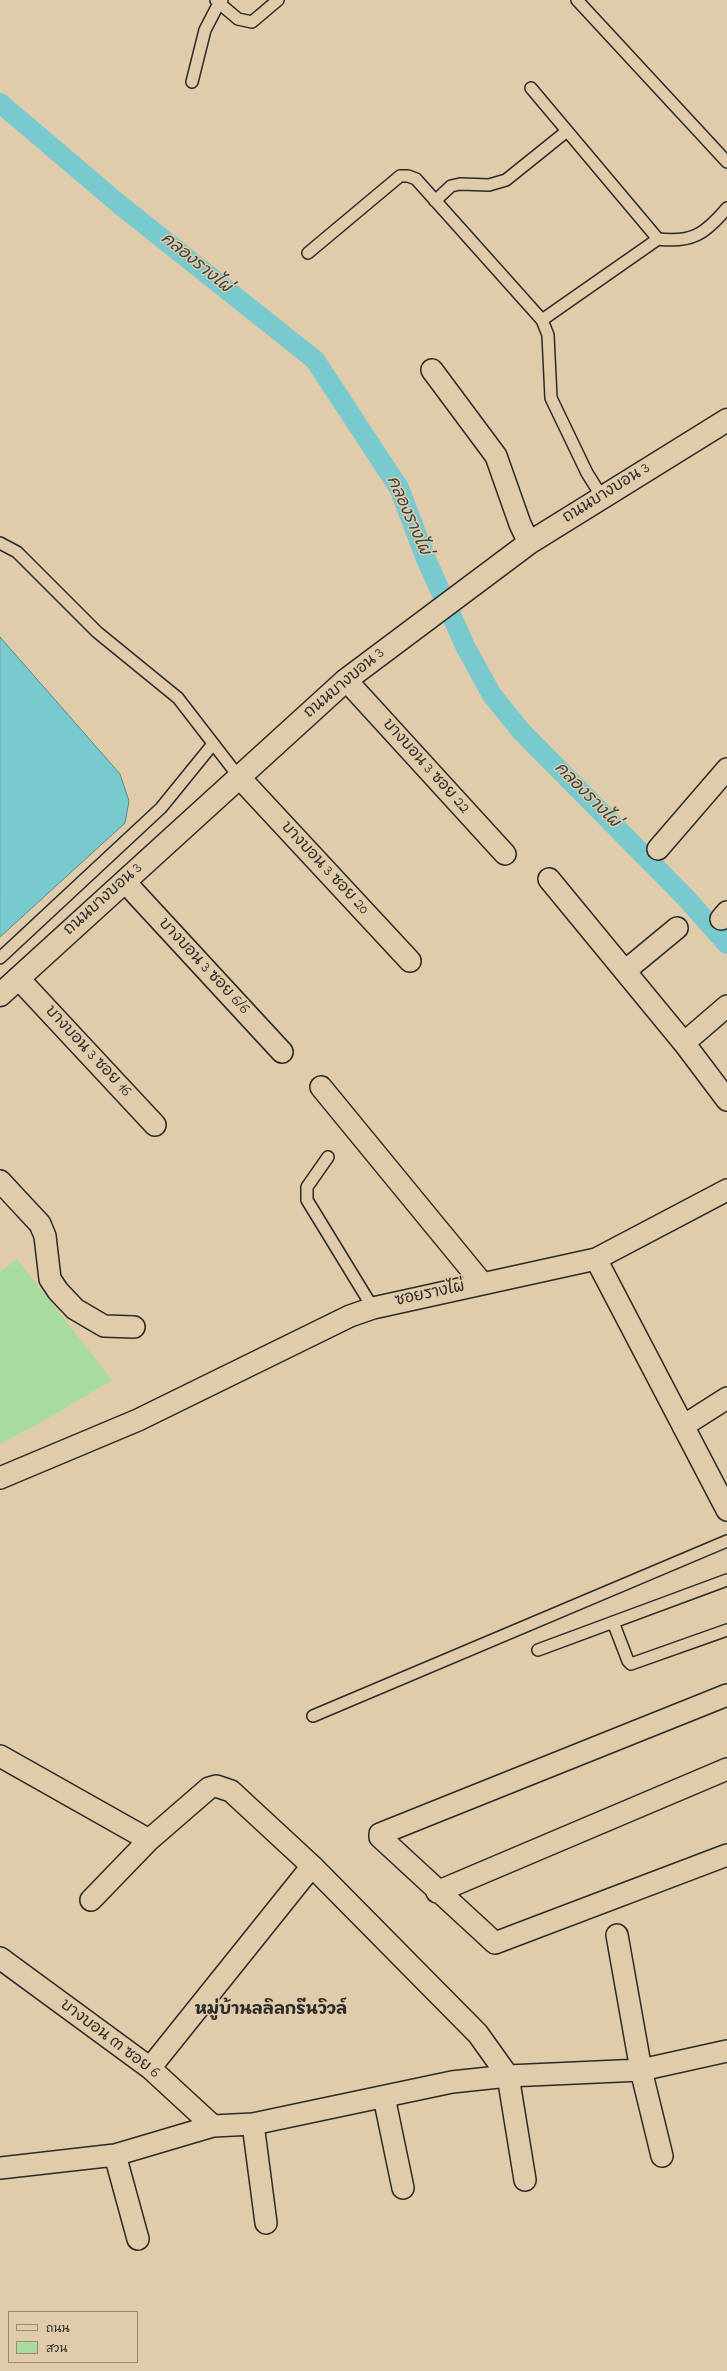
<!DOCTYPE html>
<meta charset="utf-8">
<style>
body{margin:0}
#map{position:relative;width:727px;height:2371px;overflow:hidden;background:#e0ccaa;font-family:"Indie Flower","Playpen Sans Thai",sans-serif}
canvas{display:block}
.legend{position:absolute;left:8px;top:2311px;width:130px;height:52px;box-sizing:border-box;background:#e0ccaa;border:1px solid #988c77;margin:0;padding:5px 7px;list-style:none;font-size:12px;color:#2b2b2b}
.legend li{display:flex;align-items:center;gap:8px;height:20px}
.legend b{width:20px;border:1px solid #988c77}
</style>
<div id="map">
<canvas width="727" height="2371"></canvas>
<ul class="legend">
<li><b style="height:5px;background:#e0ccaa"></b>ถนน</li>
<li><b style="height:11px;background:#a8dc9e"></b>สวน</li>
</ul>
</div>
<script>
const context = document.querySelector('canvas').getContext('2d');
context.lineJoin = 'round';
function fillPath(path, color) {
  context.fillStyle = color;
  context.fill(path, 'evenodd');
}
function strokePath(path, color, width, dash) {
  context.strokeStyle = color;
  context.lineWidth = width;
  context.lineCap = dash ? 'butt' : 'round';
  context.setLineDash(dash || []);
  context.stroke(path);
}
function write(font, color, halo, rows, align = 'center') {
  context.font = font + ' "Indie Flower","Playpen Sans Thai",sans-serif';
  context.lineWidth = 3;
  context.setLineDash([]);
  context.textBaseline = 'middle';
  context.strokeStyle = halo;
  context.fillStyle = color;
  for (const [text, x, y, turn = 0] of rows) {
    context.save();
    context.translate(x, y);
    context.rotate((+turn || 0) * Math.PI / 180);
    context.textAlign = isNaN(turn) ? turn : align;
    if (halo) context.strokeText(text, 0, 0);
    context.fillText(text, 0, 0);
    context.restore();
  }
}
fillPath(new Path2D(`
 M17,1259L112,1380L47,1419L0,1444V1272Z`), '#a8dc9e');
const water = new Path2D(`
 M0,637L120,774L129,801L125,823L0,937Z`);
fillPath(water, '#78cace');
strokePath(water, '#598a8d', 1);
strokePath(new Path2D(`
 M0,103L119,204L315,360L399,488L426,559L466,648L492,695L521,731L686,898L727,944`), '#78cace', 20);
const service = new Path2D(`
 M222,0L219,3L238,19L252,22L278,0
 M577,0L727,162
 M192,82L205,30L219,3L216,0
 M531,88L658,239
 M435,201L451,186L460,184L489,185L506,180L567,131
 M308,253L400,176H408L416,179L542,320L548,335L551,398L587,473L602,497
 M542,320L658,239C692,243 705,234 727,208
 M0,543L17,552L97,632L178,698L239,777
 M0,958L161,808L213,744
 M328,1157L307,1187V1200L373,1308
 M613,1622L628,1661L631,1664L727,1630
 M538,1650L727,1580
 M313,1716L727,1541`);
const minor = new Path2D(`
 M432,370L496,456L520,524L529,543
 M346,680L505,854
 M239,777L410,961
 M658,849L727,769
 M549,879L684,1043L727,1100
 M125,882L282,1052
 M721,919L727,912
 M625,971L677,928
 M18,978L155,1125
 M684,1043L727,1006
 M321,1087L482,1283
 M0,1181L40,1224L45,1236L50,1279L58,1291L75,1309L104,1326L134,1327
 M596,1259L727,1510
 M683,1426L727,1398
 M0,1478L138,1420L350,1316L373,1308L596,1259L727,1190
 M727,1695L380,1834V1837L495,1943L727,1855
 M0,1756L149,1840L209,1788L216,1786L231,1791L312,1866L478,2034L508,2076L525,2180
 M437,1892L727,1769
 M91,1900L149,1840
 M617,1935L641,2070L662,2156
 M0,1958L150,2068L213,2126
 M150,2068L312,1866
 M384,2097L403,2188
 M253,2124L266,2223
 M115,2155L138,2239
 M0,2168L115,2155L213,2126L253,2124L452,2082L508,2076L641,2070L727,2051`);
const secondary = new Path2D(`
 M0,995L346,680L529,543L727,420`);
strokePath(service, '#2b2b2b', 14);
strokePath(minor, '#2b2b2b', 24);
strokePath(secondary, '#2b2b2b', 25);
strokePath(service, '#e0ccaa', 11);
strokePath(minor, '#e0ccaa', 21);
strokePath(secondary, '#e0ccaa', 22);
write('16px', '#2b2b2b', '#e0ccaa', [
 ["ถนนบางบอน 3",607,494,-32],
 ["ถนนบางบอน 3",345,684,-40],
 ["บางบอน 3 ซอย 22",425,767,48],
 ["บางบอน 3 ซอย 20",324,869,47],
 ["ถนนบางบอน 3",104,900,-42],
 ["บางบอน 3 ซอย 6/6",203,967,47],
 ["บางบอน 3 ซอย 16",87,1052,47],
 ["ซอยรางไผ่",430,1295,-12],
 ["บางบอน ๓ ซอย 6",109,2040,37]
]);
write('italic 17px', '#374343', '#e0ccaa', [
 ["คลองรางไผ่",195,264,39],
 ["คลองรางไผ่",407,516,66],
 ["คลองรางไผ่",586,796,45]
]);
write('bold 17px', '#2b2b2b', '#e0ccaa', [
 ["หมู่บ้านลลิลกรีนวิวล์",271,2011]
]);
</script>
